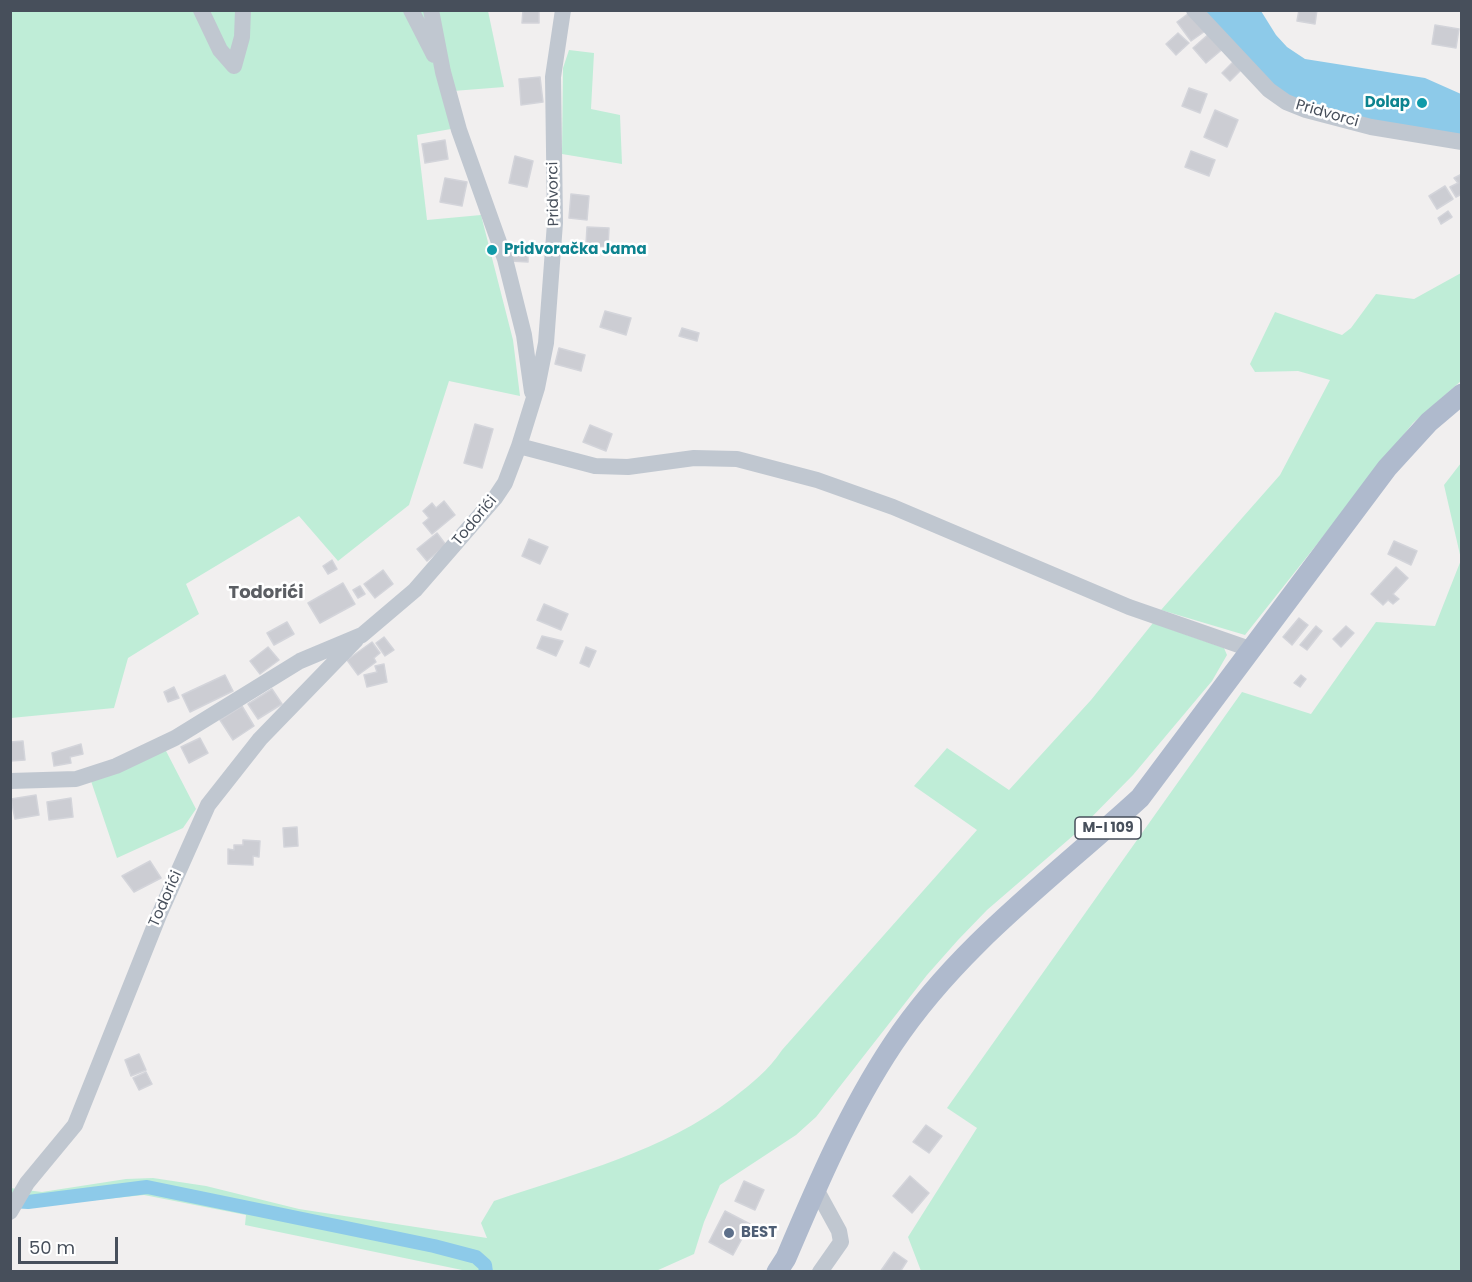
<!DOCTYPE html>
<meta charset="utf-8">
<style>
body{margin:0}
#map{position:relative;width:1472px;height:1282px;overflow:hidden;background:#f1efef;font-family:Poppins,sans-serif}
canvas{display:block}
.frame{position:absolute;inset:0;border:12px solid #474f5b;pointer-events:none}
.scale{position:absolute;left:18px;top:1237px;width:100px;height:27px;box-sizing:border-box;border:3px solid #474f5b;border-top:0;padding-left:8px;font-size:18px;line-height:21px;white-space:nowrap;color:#474f5b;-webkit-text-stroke:4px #fff;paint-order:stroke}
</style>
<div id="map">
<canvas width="1472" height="1282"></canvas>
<div class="frame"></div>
<div class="scale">50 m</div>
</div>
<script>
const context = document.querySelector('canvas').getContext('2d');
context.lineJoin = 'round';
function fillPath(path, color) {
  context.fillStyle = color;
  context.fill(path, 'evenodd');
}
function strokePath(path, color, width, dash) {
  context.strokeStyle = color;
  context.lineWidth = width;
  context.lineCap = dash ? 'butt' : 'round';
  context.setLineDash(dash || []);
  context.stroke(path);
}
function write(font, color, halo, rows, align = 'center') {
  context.font = font + ' Poppins,sans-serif';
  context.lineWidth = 5;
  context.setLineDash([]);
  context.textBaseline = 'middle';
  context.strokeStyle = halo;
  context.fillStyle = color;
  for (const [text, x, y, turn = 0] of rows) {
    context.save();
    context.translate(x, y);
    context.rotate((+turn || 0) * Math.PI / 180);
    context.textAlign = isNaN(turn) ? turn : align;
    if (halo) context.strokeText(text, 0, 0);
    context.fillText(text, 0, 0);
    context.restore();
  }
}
fillPath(new Path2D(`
 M11,11H488L504,87L453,91L451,129L417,135L427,220L481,215L513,340L520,396L449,381L409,505L338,561L299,516L186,584L199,614L128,658L114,708L11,718Z
 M569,50L594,53L591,109L620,115L622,164L562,154L563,68Z
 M1461,273V381L1413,423L1245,635L1161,610L1280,475L1330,380L1298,371L1255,372L1250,364L1275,312L1342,335L1351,328L1376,294L1414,299Z
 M1461,463V559L1444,485Z
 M1461,560V1271H921L908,1237L977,1128L947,1108L1242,692L1311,714L1376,622L1435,626Z
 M1153,623L1224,648L1227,655L1212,681L1133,775L1075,834L987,910L958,940L927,975L816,1117L796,1135L720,1185L704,1222L694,1254L656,1271H467L245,1225L246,1215L144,1195L11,1209L10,1188L42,1192L126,1179L153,1178L206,1186L299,1209L487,1238L481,1223L494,1201C576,1173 663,1152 733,1098C752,1083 768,1071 782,1050L977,830L914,786L947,748L1009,790L1091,700Z
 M165,749L196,809L183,828L117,858L91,781Z`), '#bfedd7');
fillPath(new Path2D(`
 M1198,11H1261L1276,35L1287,47L1305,59L1425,78L1461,94V138L1360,119L1280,94Z`), '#8dcae9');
strokePath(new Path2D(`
 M10,1201L28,1202L147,1187L434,1246L476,1257L485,1265L486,1272`), '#8dcae9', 14);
const building = new Path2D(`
 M523,10H539V23H522Z
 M1193,10L1208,29L1191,41L1177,22Z
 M1299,10H1317L1315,24L1297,21Z
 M1435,25L1459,29L1456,48L1432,44Z
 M1211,32L1225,47L1206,63L1193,48Z
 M1178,33L1189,43L1176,55L1166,44Z
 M1235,60L1243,68L1230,81L1222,73Z
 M540,77L543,102L521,105L519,79Z
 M1189,88L1207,94L1200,113L1182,106Z
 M1215,110L1238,120L1227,147L1204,137Z
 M445,140L448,159L425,163L422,144Z
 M1191,151L1215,160L1209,176L1185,167Z
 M515,156L533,161L527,187L509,183Z
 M1462,174V194L1456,197L1450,187L1458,183L1454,178Z
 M445,178L467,182L462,206L440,202Z
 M1445,186L1453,199L1437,209L1429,196Z
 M571,194L589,196L587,220L569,218Z
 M1448,211L1452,217L1441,224L1438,218Z
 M587,227L609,228L608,247L586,245Z
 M510,247H528V262L510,261Z
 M605,311L631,318L626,335L600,327Z
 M682,328L699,333L697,341L679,336Z
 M559,348L585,355L581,371L555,364Z
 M475,424L493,429L482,468L464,463Z
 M590,425L612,434L606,451L583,442Z
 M444,501L455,515L432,534L423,523L429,518L423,511L432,503L436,508Z
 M437,533L446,545L427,561L417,549Z
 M529,539L548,547L540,564L522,556Z
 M1394,541L1417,551L1411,565L1388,554Z
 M332,560L337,569L328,574L323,566Z
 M1396,567L1408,578L1393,594L1399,599L1393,604L1388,600L1383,605L1371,594Z
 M383,570L393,584L375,598L364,584Z
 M343,583L355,604L320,623L308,603Z
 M360,586L365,594L358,598L353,590Z
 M544,604L568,614L561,630L537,620Z
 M1299,618L1308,625L1292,645L1283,637Z
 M287,622L294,634L274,645L267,633Z
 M1316,626L1322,631L1307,650L1300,645Z
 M1346,626L1354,633L1341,647L1333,639Z
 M542,636L563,641L556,656L537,648Z
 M384,637L394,650L385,656L376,643Z
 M372,642L380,653L374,658L376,662L358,675L347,660Z
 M268,647L279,660L260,674L250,661Z
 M586,647L596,651L589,667L580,663Z
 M384,664L387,682L367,687L364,675L377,672L375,666Z
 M225,675L233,691L190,712L182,695Z
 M1301,675L1306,679L1300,687L1294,683Z
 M174,687L179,698L168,702L164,692Z
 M272,689L282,704L258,719L248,704Z
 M242,706L254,726L233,740L220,720Z
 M200,738L208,753L189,763L181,747Z
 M23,741L25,760L10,761V742Z
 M81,744L83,754L70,757L71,763L54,766L52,753Z
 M36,795L39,815L15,819L11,799Z
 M71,798L73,817L49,820L47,802Z
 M297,827L298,846L284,847L283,828Z
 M243,840L260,841L259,857L253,856V865L228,864V849L234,850V845H243Z
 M150,861L161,878L134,892L122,876Z
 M139,1054L146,1070L131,1076L125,1060Z
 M146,1072L152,1084L139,1090L133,1078Z
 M926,1125L942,1136L929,1153L913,1142Z
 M910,1176L929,1193L912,1213L893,1196Z
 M744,1181L764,1190L755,1210L735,1201Z
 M725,1211L750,1224L733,1255L709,1242Z
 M894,1252L907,1261L900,1272H880Z`);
fillPath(building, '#cccdd3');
strokePath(building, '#d3d4da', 1.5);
strokePath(new Path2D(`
 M201,10L220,50L234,66L242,37L243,10
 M411,10L434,55
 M431,10L443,72L459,130L505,259L524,335L532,392
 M1194,10L1269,90L1286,102L1306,110L1371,127L1462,142
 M519,446L595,466L628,467L694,458L737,459L817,480L893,507L1129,607L1250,649
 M10,781L76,779L116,766L175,738L300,661L362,635L415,590L495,498L505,483L519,446L537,388L546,343L555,223L553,77L563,10
 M816,1189L839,1231L841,1242L820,1272
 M10,1212L27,1183L75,1125L159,915L208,805L260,739L356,640`), '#c0c7d0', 16);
strokePath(new Path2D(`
 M777,1272L786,1258C817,1185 849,1110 893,1044C958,946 1055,876 1140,798L1387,468L1429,422L1462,394`), '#afbacd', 21);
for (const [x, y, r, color] of [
 [1422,103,6,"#0f9aa8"],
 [492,250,6,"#0f9aa8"],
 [729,1233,6,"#5c6f8a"]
]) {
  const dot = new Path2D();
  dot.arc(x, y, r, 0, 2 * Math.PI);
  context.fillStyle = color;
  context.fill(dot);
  strokePath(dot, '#fff', 2);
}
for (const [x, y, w] of [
 [1108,828,66]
]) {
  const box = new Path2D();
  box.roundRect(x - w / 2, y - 11, w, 22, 4.5);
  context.fillStyle = '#fff';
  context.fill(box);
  strokePath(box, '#474f5b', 1.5);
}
write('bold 14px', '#474f5b', null, [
 ["M-I 109",1108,828]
]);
write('bold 15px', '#0d838f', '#fff', [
 ["Dolap",1410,103],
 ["Pridvoračka Jama",504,250,"left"]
], 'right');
write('15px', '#474f5b', '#fff', [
 ["Pridvorci",1327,114,16],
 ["Pridvorci",554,194,-91],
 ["Todorići",475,521,-50],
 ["Todorići",166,899,-66]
]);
write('bold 15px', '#4e5e75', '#fff', [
 ["BEST",741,1233]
], 'left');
write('bold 18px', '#5b5e63', '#fff', [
 ["Todorići",266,593]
]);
</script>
